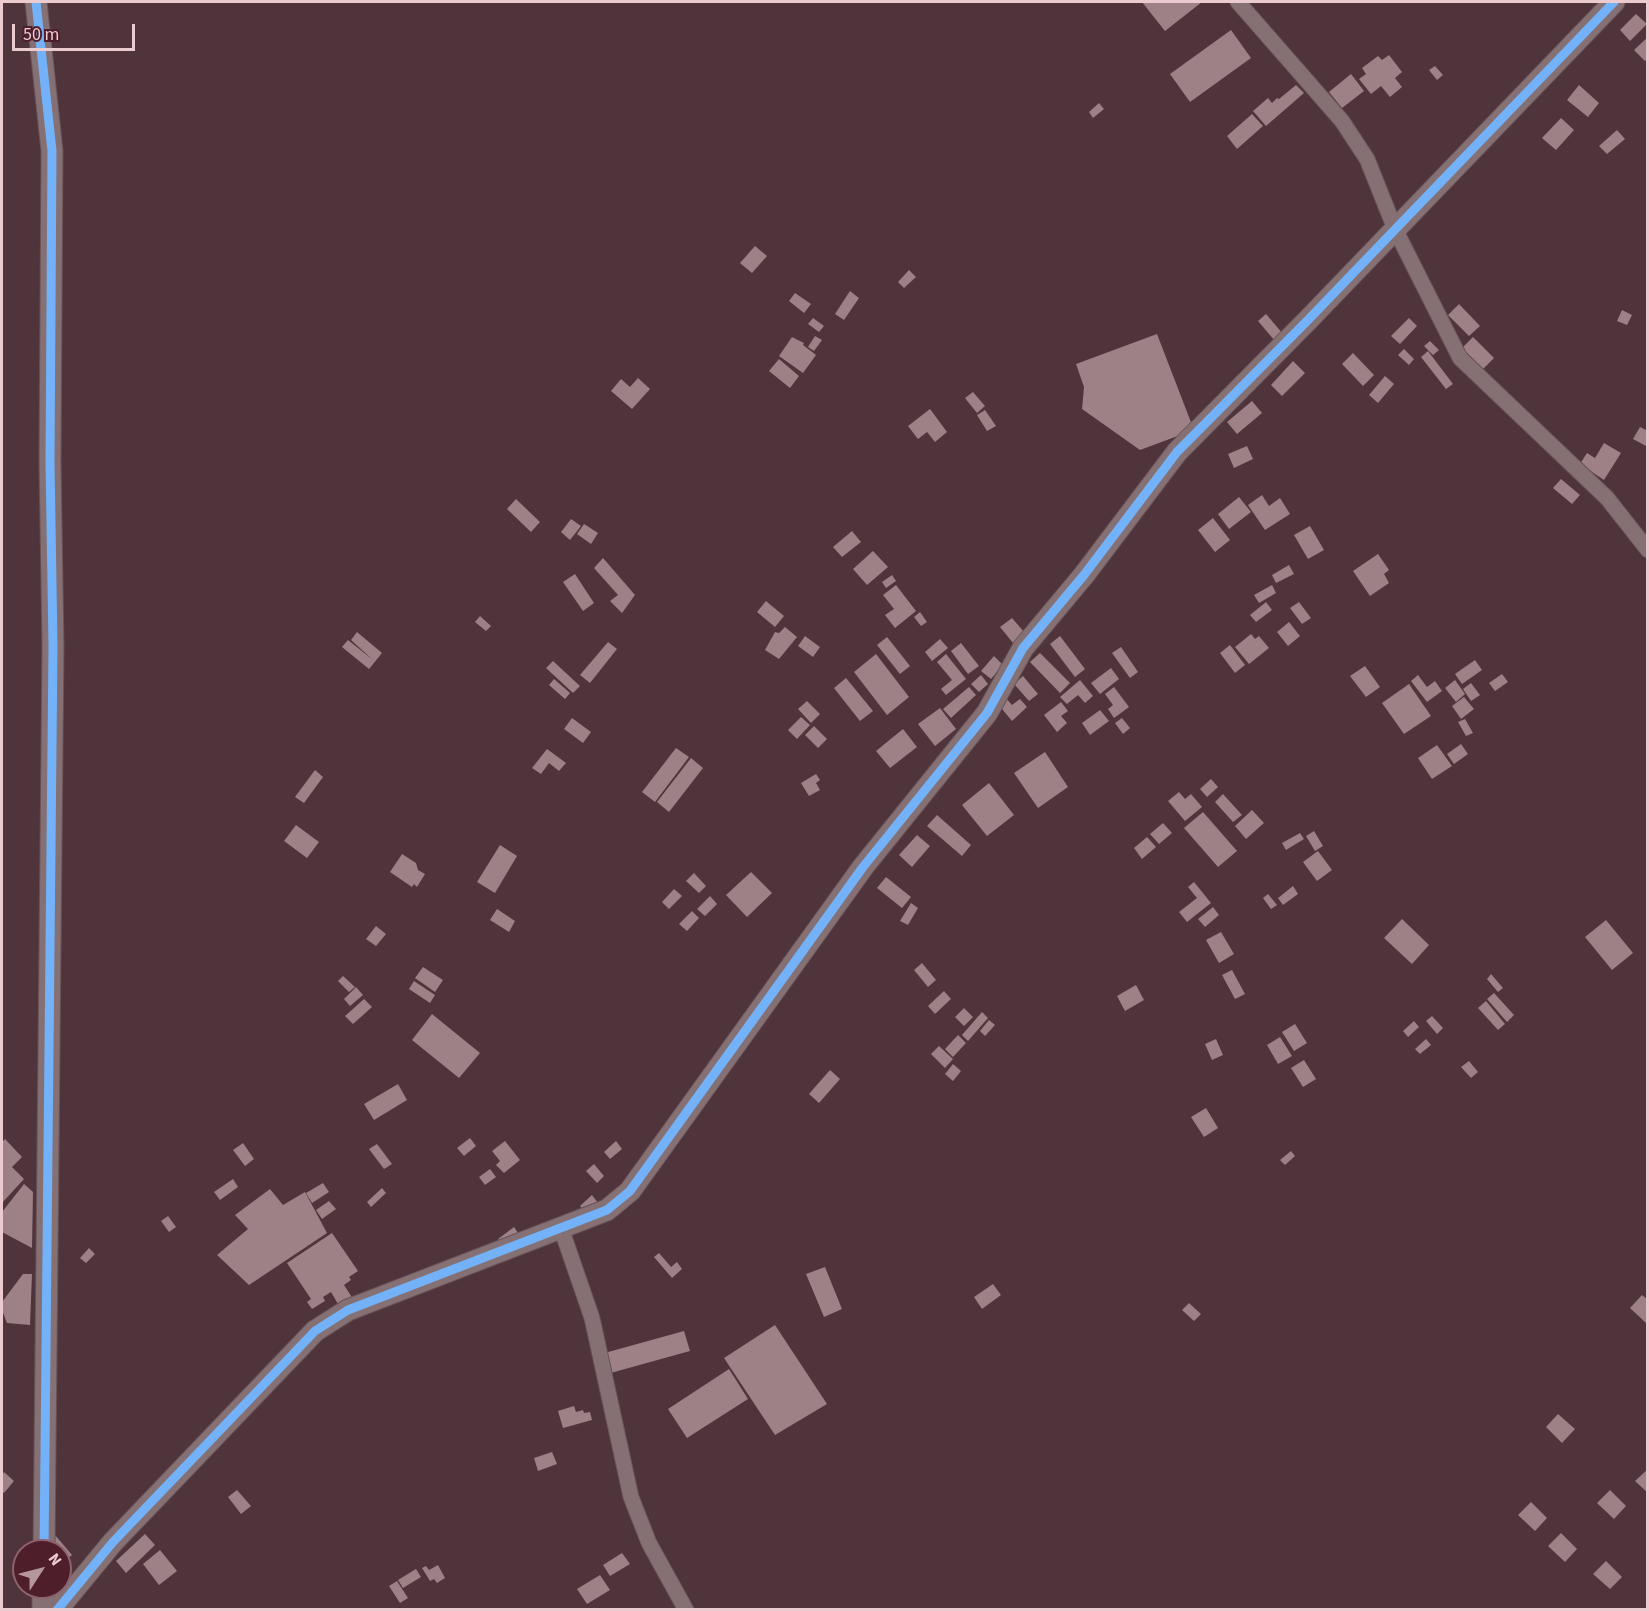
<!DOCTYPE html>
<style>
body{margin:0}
#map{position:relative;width:1649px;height:1611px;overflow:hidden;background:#4f343b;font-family:"Source Sans 3",sans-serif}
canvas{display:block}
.frame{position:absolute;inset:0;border:3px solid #ebcbd0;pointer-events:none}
.north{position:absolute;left:12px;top:1539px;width:60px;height:60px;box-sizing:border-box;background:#4e1e2b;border:2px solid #8d636d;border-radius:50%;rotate:54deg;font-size:16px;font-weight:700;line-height:24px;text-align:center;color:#ebcbd0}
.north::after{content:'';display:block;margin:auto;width:21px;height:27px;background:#b4969c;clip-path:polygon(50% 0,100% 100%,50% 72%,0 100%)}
.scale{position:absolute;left:12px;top:24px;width:123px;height:27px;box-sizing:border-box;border:3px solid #ebcbd0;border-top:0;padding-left:8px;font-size:18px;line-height:21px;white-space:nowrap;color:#ebcbd0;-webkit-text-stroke:4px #4e1e2b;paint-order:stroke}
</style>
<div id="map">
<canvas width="1649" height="1611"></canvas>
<div class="frame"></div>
<div class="north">N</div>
<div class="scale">50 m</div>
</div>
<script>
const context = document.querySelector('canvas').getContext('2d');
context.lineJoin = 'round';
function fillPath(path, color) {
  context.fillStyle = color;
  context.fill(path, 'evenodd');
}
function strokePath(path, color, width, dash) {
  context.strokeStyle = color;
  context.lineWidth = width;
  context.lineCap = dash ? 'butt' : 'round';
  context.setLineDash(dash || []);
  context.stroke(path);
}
fillPath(new Path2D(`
 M1142,2H1202L1165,31Z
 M1636,14L1647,24L1630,41L1620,30Z
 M1231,30L1251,58L1190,102L1170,74Z
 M1648,37V58L1645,61L1634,50Z
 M1389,55L1402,72L1395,78L1402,87L1390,97L1381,86L1371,94L1359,79L1366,74L1362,68L1378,56L1382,60Z
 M1435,66L1443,75L1437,80L1429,70Z
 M1351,74L1364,91L1342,108L1329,92Z
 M1296,85L1304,93L1266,126L1253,111L1268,98L1272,103L1277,98L1279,99Z
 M1579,85L1599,103L1588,117L1567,100Z
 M1099,103L1104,109L1093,118L1089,112Z
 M1252,114L1263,126L1237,149L1227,136Z
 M1561,118L1574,130L1556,150L1542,138Z
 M1617,130L1625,139L1607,154L1599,146Z
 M755,246L767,256L752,273L740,263Z
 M909,270L916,277L904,288L898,282Z
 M850,291L859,298L844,320L835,314Z
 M795,293L811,304L804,313L789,301Z
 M1459,304L1480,326L1469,336L1448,315Z
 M1622,310L1632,315L1627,325L1617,321Z
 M1266,314L1283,334L1275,341L1258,321Z
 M813,318L824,326L819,332L808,324Z
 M1409,318L1417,326L1400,344L1391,336Z
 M1157,334L1194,430L1140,450L1082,409L1084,387L1076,364Z
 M815,336L822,340L814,351L808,347Z
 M792,337L804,343L803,345L816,355L803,373L779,356Z
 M1473,337L1494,358L1483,369L1462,348Z
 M1430,341L1439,350L1433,355L1424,346Z
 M1404,349L1414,359L1409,365L1398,355Z
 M1428,351L1453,384L1446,389L1421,357Z
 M1353,353L1374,375L1363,386L1342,364Z
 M779,359L799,376L790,388L769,371Z
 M1293,361L1305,373L1282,396L1271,385Z
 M1385,376L1394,384L1378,403L1369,395Z
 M638,378L650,389L632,409L611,391L621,379L630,387Z
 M973,392L985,406L977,413L965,398Z
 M1252,401L1262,413L1237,434L1227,422Z
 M930,409L947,432L935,442L927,432L918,439L908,426Z
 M985,410L996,426L987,431L977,415Z
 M1640,427L1648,431V447L1633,439Z
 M1604,443L1621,453L1604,480L1580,464L1587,453L1595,458Z
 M1247,446L1253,459L1234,468L1228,454Z
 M1561,479L1580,495L1572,504L1553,488Z
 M1262,495L1269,506L1280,498L1290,514L1265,530L1248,505Z
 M1239,497L1251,512L1229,529L1218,514Z
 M516,499L540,522L531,532L507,509Z
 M1213,518L1230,540L1215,552L1198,530Z
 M571,519L581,526L570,540L561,532Z
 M584,524L598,533L591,544L577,534Z
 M1310,526L1324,550L1308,559L1294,535Z
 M852,531L861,542L842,557L833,547Z
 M873,551L888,567L867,585L853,569Z
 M1378,554L1389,570L1384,574L1389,583L1370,596L1353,571Z
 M603,558L635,595L622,613L610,601L618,595L594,568Z
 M1289,565L1294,574L1276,583L1272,575Z
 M575,574L594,603L583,611L563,582Z
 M892,575L896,581L886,588L882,582Z
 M896,585L916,611L895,628L885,615L894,609L883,595Z
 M1272,585L1276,593L1259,603L1254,595Z
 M766,601L784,616L775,627L757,612Z
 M1266,602L1272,610L1256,622L1250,615Z
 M1299,602L1311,618L1302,624L1290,608Z
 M920,612L927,622L921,626L914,617Z
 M480,616L491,626L486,631L475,622Z
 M1012,618L1025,633L1013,643L1000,627Z
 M1289,622L1300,636L1288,646L1277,632Z
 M785,627L797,637L779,659L765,650L775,632L779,633Z
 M357,632L382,653L369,669L342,647L348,640L373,660L351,640Z
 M1251,634L1255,639L1259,636L1269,648L1249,664L1235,647Z
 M805,636L820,647L813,657L798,646Z
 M1060,636L1085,669L1075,677L1050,644Z
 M887,637L910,666L900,674L877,645Z
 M940,639L948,648L932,661L925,652Z
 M608,642L617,649L590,683L580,675Z
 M961,643L979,666L968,674L951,651Z
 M1230,645L1245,665L1235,673L1220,653Z
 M1121,647L1138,672L1130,678L1112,653Z
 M1040,653L1070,683L1060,693L1030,662Z
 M876,654L909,697L887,715L854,672Z
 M946,654L966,679L946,695L941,689L952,680L937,662Z
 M994,656L1003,665L991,679L981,671Z
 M1475,660L1482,670L1462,684L1455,674Z
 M553,661L580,686L573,693L546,668Z
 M1365,666L1380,687L1366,697L1350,676Z
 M1111,668L1119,679L1100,694L1091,683Z
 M1502,674L1508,682L1495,691L1489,683Z
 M981,675L988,684L979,692L971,684Z
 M1418,675L1427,687L1435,681L1442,691L1427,702L1411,681Z
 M1023,676L1038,694L1029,701L1014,684Z
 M846,678L873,711L860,721L834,688Z
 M554,679L570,693L565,699L549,685Z
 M1080,680L1093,696L1085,703L1078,695L1067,704L1060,697Z
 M1455,680L1465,694L1456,702L1445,688Z
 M1471,683L1480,695L1471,701L1463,689Z
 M1409,684L1431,716L1404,734L1382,703Z
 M969,687L976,695L951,718L943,709Z
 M1114,687L1129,707L1114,718L1108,709L1113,705L1105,694Z
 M1005,697L1012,705L1020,699L1027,707L1012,721L998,704Z
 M1464,697L1474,709L1461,719L1452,706Z
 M807,701L820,714L811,723L798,709Z
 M1061,702L1068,711L1061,716L1067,723L1057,732L1044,715Z
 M940,708L956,729L935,746L918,724Z
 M1100,710L1109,721L1090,735L1082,723Z
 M801,717L810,725L797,739L788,730Z
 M572,718L591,732L583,743L564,729Z
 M1122,718L1130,728L1123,734L1115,723Z
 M1465,719L1473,733L1466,736L1458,722Z
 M814,726L827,739L818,748L805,735Z
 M903,729L917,747L890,768L876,751Z
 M1461,744L1468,754L1454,764L1447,754Z
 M1437,745L1452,766L1432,779L1418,758Z
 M676,748L689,757L655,802L642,792Z
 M547,749L566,763L559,771L549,763L541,774L532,768Z
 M1045,752L1068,787L1038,808L1014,773Z
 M691,758L703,768L669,812L657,802Z
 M315,770L323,777L304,803L295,797Z
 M816,774L820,780L816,783L820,790L809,796L801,783Z
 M1211,779L1218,787L1207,797L1200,789Z
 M989,783L1014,815L987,836L962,805Z
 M1179,792L1185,799L1191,794L1202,807L1185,821L1168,801Z
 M1223,794L1242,815L1233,822L1215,802Z
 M1252,810L1264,823L1246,839L1235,826Z
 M1203,812L1237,851L1218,867L1184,828Z
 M937,815L971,845L962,856L927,826Z
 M1163,823L1172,833L1159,844L1150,834Z
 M296,825L319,842L307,858L284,841Z
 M1314,831L1323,846L1315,851L1306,836Z
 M1300,833L1304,839L1286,850L1282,843Z
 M917,835L930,846L912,867L899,855Z
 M1147,837L1156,847L1142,859L1134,848Z
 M500,845L517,856L495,893L477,882Z
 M1318,851L1332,870L1317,881L1303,862Z
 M402,854L416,863L418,870L425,874L417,887L414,884L412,887L390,872Z
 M751,872L772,893L747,917L726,895Z
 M694,873L706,886L699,893L686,881Z
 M886,877L911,897L902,908L877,888Z
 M1194,882L1211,903L1187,922L1179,912L1197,898L1188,887Z
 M1293,886L1298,894L1283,905L1278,898Z
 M674,889L682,896L669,909L662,902Z
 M1268,894L1277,905L1271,909L1263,898Z
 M710,896L717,904L705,916L697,909Z
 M911,903L918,908L908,925L900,921Z
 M1213,907L1219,915L1205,927L1198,919Z
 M497,909L515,921L509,932L490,920Z
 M692,911L699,918L687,931L679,924Z
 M1402,919L1429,945L1412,964L1384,938Z
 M1606,920L1633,953L1612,970L1585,937Z
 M376,926L386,934L376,946L366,939Z
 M1221,932L1234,954L1219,963L1206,940Z
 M922,963L936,980L928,987L914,970Z
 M423,967L443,980L435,992L415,978Z
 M1232,970L1245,994L1235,999L1222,975Z
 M1491,974L1503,988L1498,992L1487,979Z
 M343,976L355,987L349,992L338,981Z
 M414,981L435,995L430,1003L409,989Z
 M1136,985L1144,1000L1125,1011L1117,996Z
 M356,987L363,995L350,1006L344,999Z
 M944,991L951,999L935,1014L928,1006Z
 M1494,993L1514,1015L1507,1022L1487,999Z
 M364,999L372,1007L353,1024L345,1016Z
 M1486,1001L1505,1024L1498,1030L1478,1008Z
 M964,1008L973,1017L964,1026L955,1017Z
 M982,1012L988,1018L968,1041L962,1035Z
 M432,1014L480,1053L459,1078L412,1040Z
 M1432,1016L1443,1028L1437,1034L1426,1021Z
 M989,1020L995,1025L985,1036L980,1031Z
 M1414,1021L1419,1027L1408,1037L1403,1031Z
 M1295,1024L1307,1043L1294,1051L1282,1032Z
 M958,1035L966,1043L953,1057L945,1049Z
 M1280,1037L1292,1056L1278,1064L1267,1045Z
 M1216,1039L1223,1055L1212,1060L1205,1044Z
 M1426,1039L1431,1045L1420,1054L1415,1049Z
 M939,1046L953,1059L945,1068L931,1054Z
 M1304,1060L1316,1079L1303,1087L1291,1068Z
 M1469,1061L1478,1072L1471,1078L1461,1067Z
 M953,1064L961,1071L953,1081L945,1074Z
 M830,1070L840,1079L819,1103L809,1094Z
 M398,1084L407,1100L374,1120L364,1104Z
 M1206,1108L1218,1128L1204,1137L1191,1117Z
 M470,1138L476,1146L464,1156L457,1148Z
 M5,1139L22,1157L12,1167L24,1179L2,1203V1142Z
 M505,1141L520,1160L504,1173L496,1165L500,1161L492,1151Z
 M616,1141L622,1149L610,1159L604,1152Z
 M243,1143L254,1159L245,1166L233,1150Z
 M377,1144L392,1164L384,1169L369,1149Z
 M1291,1151L1295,1156L1285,1165L1280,1160Z
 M594,1164L604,1176L597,1183L586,1171Z
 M490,1169L496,1177L485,1185L479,1177Z
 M233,1179L238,1187L220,1200L214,1192Z
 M323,1183L329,1192L312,1203L306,1193Z
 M24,1184L33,1192L32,1248L2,1232V1212Z
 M382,1188L386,1193L371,1207L367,1202Z
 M270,1189L283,1205L305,1192L327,1233L249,1285L217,1255L248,1229L235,1215Z
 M592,1195L598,1203L586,1213L580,1206Z
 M329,1201L336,1209L322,1219L316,1210Z
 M168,1216L176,1227L169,1232L161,1221Z
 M514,1227L528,1247L512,1258L498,1239Z
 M332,1233L358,1271L349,1277L351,1280L344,1285L355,1302L336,1315L331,1308L338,1304L331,1292L323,1297L325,1301L312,1309L307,1302L311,1299L287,1263Z
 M89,1248L95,1254L86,1263L80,1258Z
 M659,1253L671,1267L677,1262L682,1269L672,1278L654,1257Z
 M825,1267L842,1309L824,1317L806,1274Z
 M23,1274H32L30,1325L7,1323L2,1310V1302Z
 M993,1284L1001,1295L982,1309L974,1297Z
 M1642,1295L1648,1300L1646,1323L1630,1308Z
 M1189,1303L1201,1314L1194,1321L1182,1310Z
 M775,1325L827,1404L775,1435L724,1358Z
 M684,1331L690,1351L607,1374L601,1354Z
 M729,1369L748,1399L687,1438L668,1409Z
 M574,1406L576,1412L583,1410L584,1413L590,1412L592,1420L563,1428L558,1411Z
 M1558,1414L1575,1429L1562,1443L1546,1427Z
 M552,1452L557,1464L538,1471L534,1458Z
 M1648,1469V1493L1635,1481Z
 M4,1472L14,1481L4,1493L2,1491V1476Z
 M237,1490L251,1506L241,1514L228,1497Z
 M1610,1490L1626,1506L1614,1519L1597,1503Z
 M1531,1502L1547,1518L1535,1531L1518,1515Z
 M1561,1533L1577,1549L1565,1562L1548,1546Z
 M145,1534L155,1545L126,1573L116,1561Z
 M55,1535L72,1555L60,1565V1551H36Z
 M160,1550L177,1571L159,1585L143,1564Z
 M622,1553L630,1564L610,1576L603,1565Z
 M1606,1561L1622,1577L1610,1589L1593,1574Z
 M438,1565L445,1578L437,1583L434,1579L430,1581L422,1568L426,1566L429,1570Z
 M416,1569L421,1577L403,1588L398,1580Z
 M600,1575L610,1590L587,1604L577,1589Z
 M397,1581L408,1598L400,1603L389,1586Z`), '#9d8187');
const street = new Path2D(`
 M1238,2L1342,121L1367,159L1395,229L1460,358L1607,498L1648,550
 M561,1228L592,1318L631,1497L649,1543L686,1610`);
const secondary = new Path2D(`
 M36,2L52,151L50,462L53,646L44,1551
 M43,1610V1587
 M57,1610L113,1542L315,1331L348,1310L607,1210L630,1191L863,867L987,713L1023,648L1084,575L1177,452L1307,321L1614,2`);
strokePath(street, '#6a5257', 17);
strokePath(secondary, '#6a5257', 23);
strokePath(street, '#857074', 15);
strokePath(secondary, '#857074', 21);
strokePath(new Path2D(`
 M36,2L52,151L50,462L53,646L44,1551
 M57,1610L113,1542L315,1331L348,1310L607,1210L630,1191L863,867L987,713L1023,648L1084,575L1177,452L1307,321L1614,2`), '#73b2f8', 9);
</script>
